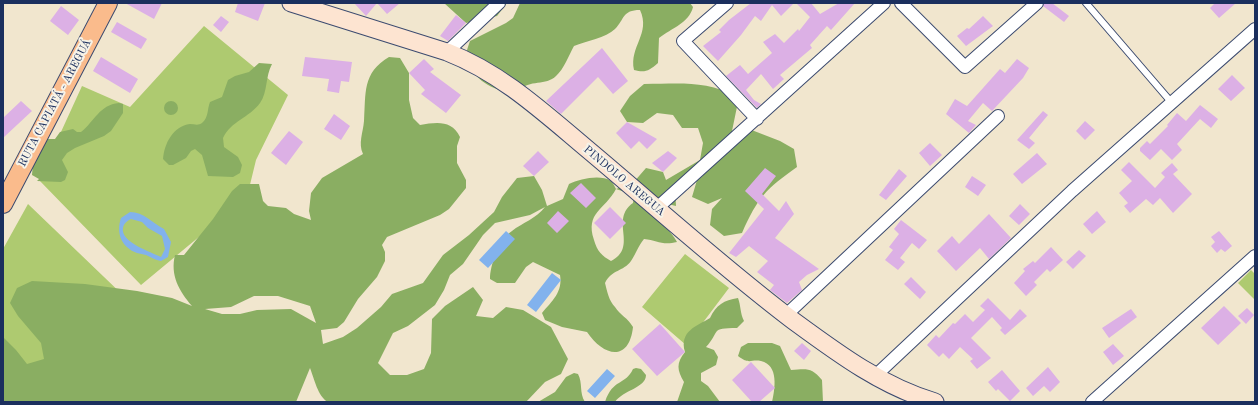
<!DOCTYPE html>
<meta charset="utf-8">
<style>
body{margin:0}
#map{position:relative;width:1258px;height:405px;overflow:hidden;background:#f1e6ce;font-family:"Old Standard TT",serif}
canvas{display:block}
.frame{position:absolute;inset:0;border:4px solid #1b2f5e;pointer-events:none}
</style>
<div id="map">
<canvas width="1258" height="405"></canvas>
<div class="frame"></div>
</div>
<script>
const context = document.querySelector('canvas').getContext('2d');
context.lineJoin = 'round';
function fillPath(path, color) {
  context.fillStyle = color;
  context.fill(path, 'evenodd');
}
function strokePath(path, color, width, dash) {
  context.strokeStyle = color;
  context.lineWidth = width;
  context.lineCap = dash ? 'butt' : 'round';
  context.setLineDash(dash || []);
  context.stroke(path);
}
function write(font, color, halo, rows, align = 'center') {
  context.font = font + ' "Old Standard TT",serif';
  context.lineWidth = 4;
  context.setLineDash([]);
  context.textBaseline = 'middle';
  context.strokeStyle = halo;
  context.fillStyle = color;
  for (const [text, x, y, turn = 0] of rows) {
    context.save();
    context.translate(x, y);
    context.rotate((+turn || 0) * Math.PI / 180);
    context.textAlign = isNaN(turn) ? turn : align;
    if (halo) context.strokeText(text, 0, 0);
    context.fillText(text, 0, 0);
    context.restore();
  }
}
fillPath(new Path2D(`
 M204,26L288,95L256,160L247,197L141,285L39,180L82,86L130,107Z
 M28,204L204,373L3,402V249Z
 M685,254L729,288L686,345L642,307Z
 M1251,270L1255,274V300L1238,283Z`), '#aeca70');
fillPath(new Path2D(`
 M444,3H507L497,16L466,23Z
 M520,3H690L693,7C689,23 672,28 659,38L658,63C649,71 645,73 634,70C629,46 651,34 640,10C622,10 625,19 615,29C606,38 586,41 574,46C569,55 564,69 556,76C546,86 530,79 518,91C497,94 474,81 467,60C465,54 468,47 470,41L506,23L513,18Z
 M389,57L400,58L409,73V100L413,118L420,125C437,122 452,120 460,137L457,146V163L466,180V188L449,209L440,215L387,237L382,245L385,252V261L377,277L358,299L344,322L337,328L321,330L323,344L343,337L357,328L381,307L392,294L423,283L443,255L469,235L494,212L502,197L517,178L534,176L542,190L547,206L563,199L569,184C580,179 600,174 611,181C613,183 615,187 616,189L633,183L646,168L663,172L666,180L700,160L703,143L698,128H682L673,115L657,113L643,123L627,122L620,111L630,96L644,84C682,84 703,80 739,97L732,131L749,129L780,141L794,149L797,167C766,189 758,197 742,233L724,236L710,225L712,209L722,198L708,204L692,197L697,180L703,176L675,189L676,206L660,202L649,209C657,219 673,233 677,242C662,246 657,240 644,239C638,246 636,254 631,261C623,272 612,269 605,283C607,291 609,301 615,307C620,315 628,318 633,327C629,363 603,356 587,332L562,327L545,320L542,313C552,301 563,292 560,275L533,262L526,267L515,283H497L490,279C490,265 499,240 512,231C522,223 537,218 545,207L530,215L495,223L483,235L463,264L450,275L444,290L435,305L408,326L393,333L378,363L390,375H407L424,369L431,353L432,319L445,306L473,287L483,300L476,316L493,318L506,307L523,310L551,327L568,359L561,374L545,382L526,402H328C318,397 314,378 310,368L296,402H3V337L16,350L27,364L44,359L41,343L18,316L10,303L17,288L32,281L85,284L137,291L172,298L192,306C179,291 170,275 175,255H184L213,219L232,191L240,184H259L263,201L268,206L286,208L294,214L311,220L309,211L311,193L322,178L363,154C358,143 363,133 364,121C366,93 362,73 389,57ZM616,189L634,195L633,203C609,220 639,247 611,261C602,256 597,251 594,240C585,212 605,210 616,189ZM254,296H278L310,306L316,323L291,309L257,310L240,314H222L205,309L231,307Z
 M259,63L272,64C265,77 268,92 260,103C249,118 231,121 223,138L224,147L238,157L242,165L240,173L233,177L208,176L202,155L195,149L191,151L186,158L173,165H169L163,159C164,144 173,126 190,124C194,124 198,126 202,123C209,117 207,109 210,102L222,97L228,80L235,76L249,72Z
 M164 108a7 7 0 1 1 14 0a7 7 0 1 1-14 0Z
 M119,103L123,104V113L111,131L104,136L75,148L67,153L62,160L68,172L65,180L61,182L37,181L39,179L32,175L33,163L47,139H55L60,132L73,129L77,132H81C95,121 99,105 119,103Z
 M738,298C741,306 740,313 744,321L737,328C709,328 721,331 706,347L714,350L718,357L716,365L701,373V381L708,386L720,402H677L684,382C677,370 676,363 685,352C679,331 697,326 710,318C716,305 724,300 738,298Z
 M748,343H772L780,346L791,370C807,369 811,367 822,380L823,402H772C775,389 779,365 761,361C750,359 750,365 738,356L741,347Z
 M636,368L641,369L646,375C646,388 623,390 615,402H605C613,378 625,386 633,369Z
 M574,373L578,374C583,383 579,393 585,402H538L555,392L566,377Z`), '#8aae62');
fillPath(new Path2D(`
 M130,212C144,212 152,223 164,229L171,242L168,257L161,261C155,260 151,257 146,255C143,254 140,254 137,253C121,247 116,233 121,218ZM131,219L142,222L148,228L162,236L165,249L161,257C151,252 120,242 123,228C124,223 127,221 131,219Z
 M506,231L515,239L488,268L479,260Z
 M552,273L561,280L536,312L527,305Z
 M607,369L615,376L595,398L587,391Z`), '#82b2ed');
fillPath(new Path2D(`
 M125,3H162L154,19Z
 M238,3H265L258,21L235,12Z
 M354,3H400L387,14L377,3L366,16Z
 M751,3H794L781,16L772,5L761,21L755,16L741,35L718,61L703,46L721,32L719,30L729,20Z
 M796,3H811L820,14L839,3H855L831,30L827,26L810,45L812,48L780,75L784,79L773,89L761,74L746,90L754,100L761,104L757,108L726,76L740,65L748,74L772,53L763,42L775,34L784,43L798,29L799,31L810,17Z
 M1044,3H1052L1069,16L1064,22L1043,6Z
 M1215,3H1236L1219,18L1210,8Z
 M61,6L79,20L68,35L50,21Z
 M456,15L466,23L448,41L440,36Z
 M221,16L229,22L221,32L213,25Z
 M983,16L993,26L966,46L957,36L967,28L969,29Z
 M117,22L147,39L141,49L111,32Z
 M602,48L628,81L613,94L598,77L561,114L546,101Z
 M101,57L138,79L130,93L93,71Z
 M305,57L352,62L349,82L341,81L339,93L327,91L329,79L302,76Z
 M424,59L434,69L430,72L461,95L446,113L421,94L425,90L409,73Z
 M1017,59L1029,68L1023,78L992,111L983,103L968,121L976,125L969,133L946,114L955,99L967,106L1000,69L1005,73Z
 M1232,75L1245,88L1231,101L1218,89Z
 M21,101L32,111L3,138V118Z
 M1200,105L1218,119L1211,128L1200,119L1177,144L1182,150L1172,160L1161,149L1150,160L1140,151V148L1147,141L1150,144L1168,126L1167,125L1177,113L1186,121Z
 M1043,111L1048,115L1029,138L1035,143L1029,149L1017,140Z
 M334,114L350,126L341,140L324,129Z
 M1085,121L1095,130L1085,140L1076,131Z
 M627,122L657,139L647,149L639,141L631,149L616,133Z
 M289,131L303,142L286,165L271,153Z
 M930,143L942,155L930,166L919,153Z
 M538,151L549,162L534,176L523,166Z
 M668,151L677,158L663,172L652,163Z
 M1037,153L1047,164L1022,184L1013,174Z
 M1129,162L1155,188L1165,177L1161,173L1172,163L1178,170L1173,174L1192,194L1173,213L1160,198L1153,205L1146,199L1130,213L1124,206L1128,203L1119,193L1132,181L1121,170Z
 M765,168L776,176L762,194L779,211L786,201L794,214L775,238L819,269L807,275L799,282L802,290L787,303L770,290L774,285L757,272L768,261L749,246L736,257L729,253L764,209L745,191Z
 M899,169L907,176L886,200L879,195Z
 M972,176L986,185L978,196L965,187Z
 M581,183L596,198L586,208L570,193Z
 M1020,204L1030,214L1019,225L1009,216Z
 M610,207L626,223L610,239L594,223Z
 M558,211L569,221L557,233L547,223Z
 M1097,211L1106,222L1092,234L1083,224Z
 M989,214L1011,238L989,259L980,248L956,271L937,251L952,236L959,244Z
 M901,220L927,240L919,249L912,243L900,258L905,262L898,270L885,260L893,250L889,247L899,234L894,229Z
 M1219,231L1232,246L1225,252L1221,249L1217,253L1211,246L1215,242L1211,237Z
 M1051,247L1063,260L1050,272L1047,269L1034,282L1037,285L1026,296L1014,283L1025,271L1023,269L1033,261L1035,263Z
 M1079,250L1086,256L1073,269L1066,262Z
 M911,277L926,292L920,299L904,284Z
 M988,298L1010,320L1020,309L1027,316L1005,335L1000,330L1002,328L992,317L971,338L991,358L977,369L970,361L973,359L960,347L949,359L943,353L939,357L927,345L936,335L939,338L953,323L955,324L965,314L973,322L985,310L980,306Z
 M1224,306L1241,323L1218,345L1201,328Z
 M1247,308L1254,315L1246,324L1238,316Z
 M1131,309L1137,317L1109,338L1102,328Z
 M660,324L685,352L657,376L632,349Z
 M802,343L811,351L804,360L794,351Z
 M1113,344L1124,356L1113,365L1103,352Z
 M751,362L775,388L759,402H752L732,380Z
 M1048,367L1060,382L1050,392L1044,386L1033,396L1026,388Z
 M1002,370L1020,391L1010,401L998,389L996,391L988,382Z`), '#dcb0e5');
const service = new Path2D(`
 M1086,3L1172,103`);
const minor = new Path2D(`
 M727,3L683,41L757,119
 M901,3L965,67L1037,3
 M447,52L499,3
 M657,208L884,3
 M786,315L998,116
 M874,377L1072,191L1255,29
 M1092,402L1255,256`);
const secondary = new Path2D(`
 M291,3L447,52C501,73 542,111 586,148C654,205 720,265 791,319C836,352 881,386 935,402`);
const primary = new Path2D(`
 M3,204L108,3`);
strokePath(service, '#3b4a6f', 8);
strokePath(minor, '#3b4a6f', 14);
strokePath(secondary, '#3b4a6f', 19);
strokePath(primary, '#3b4a6f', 20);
strokePath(service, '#fff', 6);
strokePath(minor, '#fff', 12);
strokePath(secondary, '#fde4d1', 17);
strokePath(primary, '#fabb8c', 18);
write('11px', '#1b2f5e', '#f7f3e8', [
 ["RUTA CAPIATÁ - AREGUÁ",55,103,-62],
 ["PINDOLO AREGUA",624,181,40]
]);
</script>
